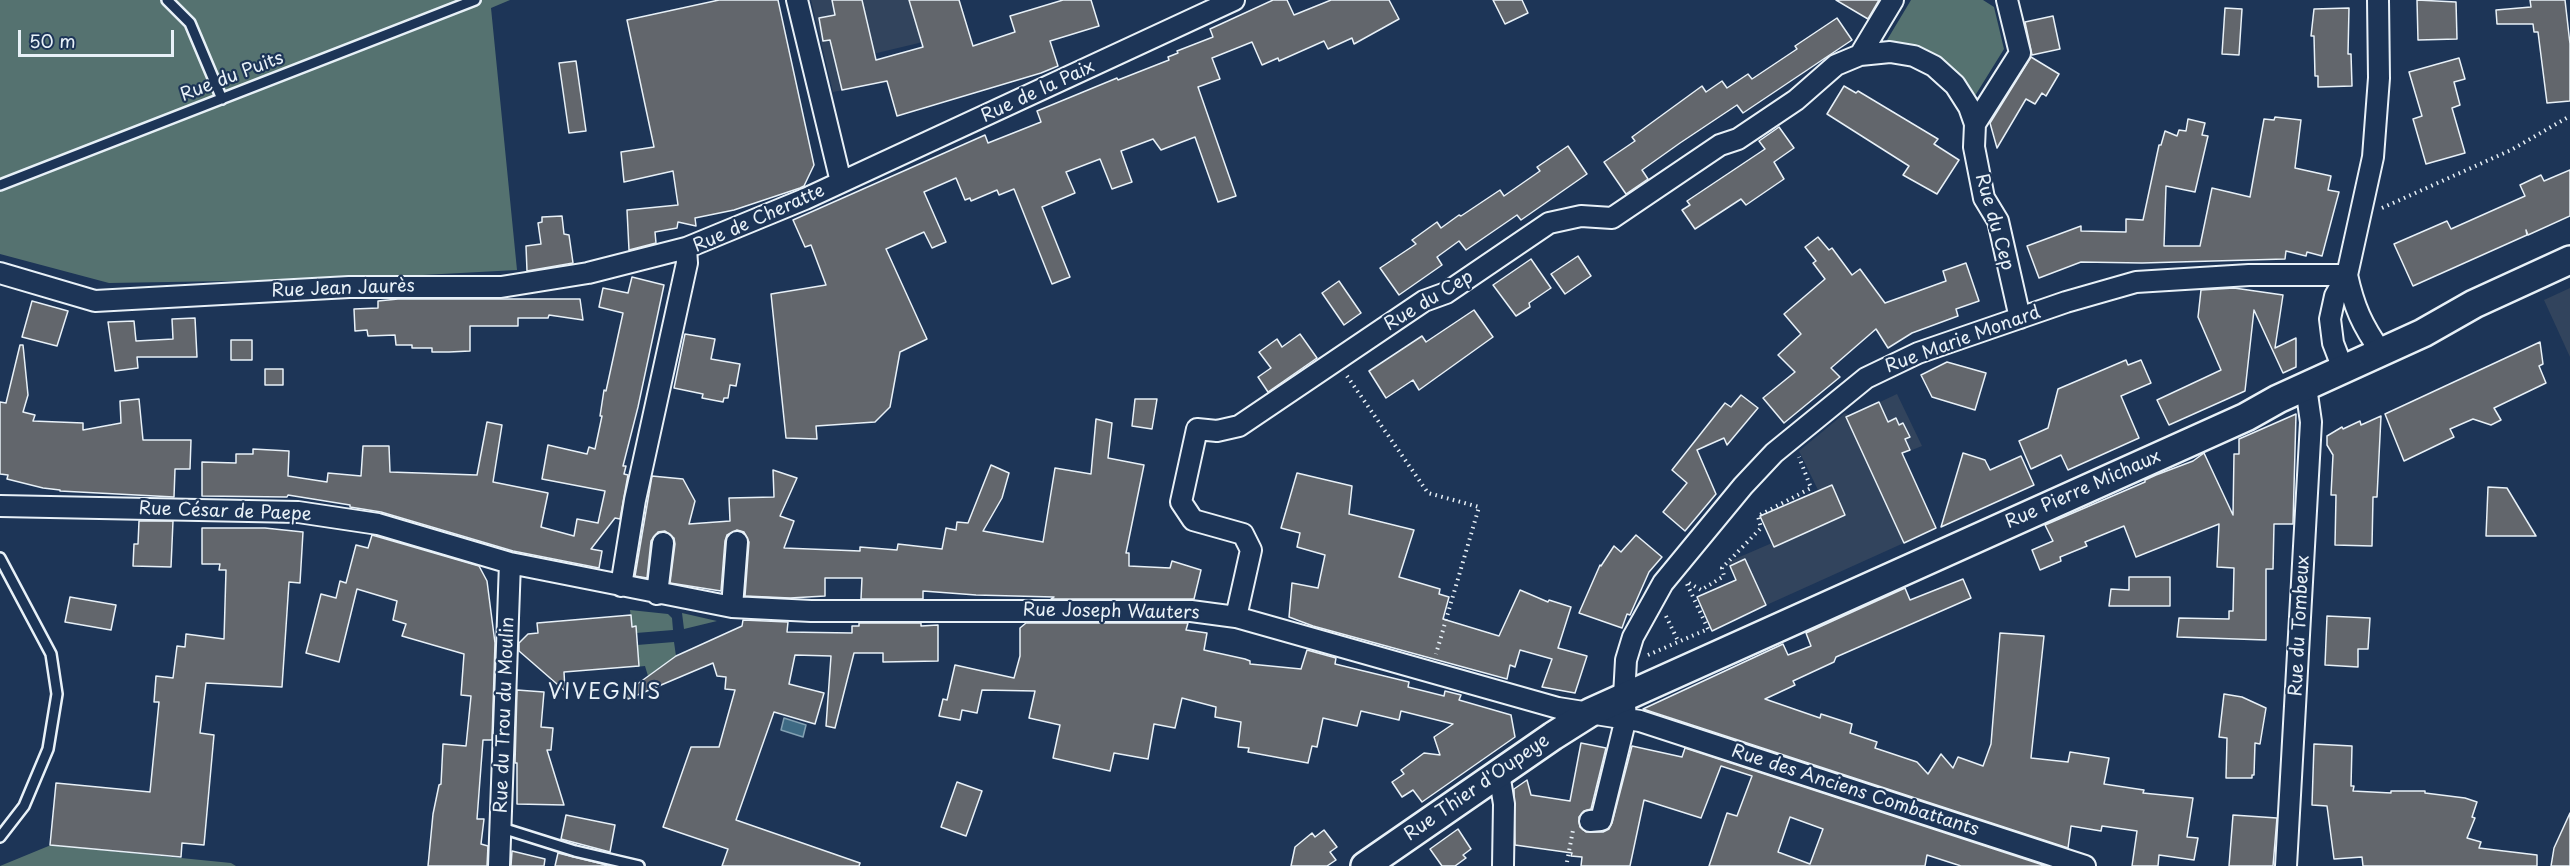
<!DOCTYPE html>
<meta charset="utf-8">
<style>
body{margin:0}
#map{position:relative;width:2570px;height:866px;overflow:hidden;background:#1d3557;font-family:"Playpen Sans",sans-serif}
canvas{display:block}
.scale{position:absolute;left:18px;top:30px;width:156px;height:27px;box-sizing:border-box;border:3px solid #e8f1f8;border-top:0;padding-left:8px;font-size:18px;line-height:21px;white-space:nowrap;color:#e8f1f8;-webkit-text-stroke:4px #1d3557;paint-order:stroke}
</style>
<div id="map">
<canvas width="2570" height="866"></canvas>
<div class="scale">50 m</div>
</div>
<script>
const context = document.querySelector('canvas').getContext('2d');
context.lineJoin = 'round';
function fillPath(path, color) {
  context.fillStyle = color;
  context.fill(path, 'evenodd');
}
function strokePath(path, color, width, dash) {
  context.strokeStyle = color;
  context.lineWidth = width;
  context.lineCap = dash ? 'butt' : 'round';
  context.setLineDash(dash || []);
  context.stroke(path);
}
function write(font, color, halo, rows, align = 'center') {
  context.font = font + ' "Playpen Sans",sans-serif';
  context.lineWidth = 4.5;
  context.setLineDash([]);
  context.textBaseline = 'middle';
  context.strokeStyle = halo;
  context.fillStyle = color;
  for (const [text, x, y, turn = 0] of rows) {
    context.save();
    context.translate(x, y);
    context.rotate((+turn || 0) * Math.PI / 180);
    context.textAlign = isNaN(turn) ? turn : align;
    if (halo) context.strokeText(text, 0, 0);
    context.fillText(text, 0, 0);
    context.restore();
  }
}
fillPath(new Path2D(`
 M811,0H960L970,35L923,42L856,58L862,86L833,92Z
 M2570,288V357L2544,300Z
 M1897,394L1922,446L1902,454L1937,528L1751,612L1728,562L1772,543L1760,516L1818,490L1799,451L1845,413L1850,416Z`), '#32445d');
fillPath(new Path2D(`
 M0,0H510L491,8L517,270L347,279L109,283L0,254Z
 M1911,0H1983L1994,7L2004,49L1973,99L1884,45Z
 M630,610L668,614L672,618L673,630L636,633V627H632Z
 M682,613L717,621L684,629Z
 M674,642L676,656L648,676L645,666L635,667L634,655L637,645Z
 M51,845L231,863L236,866H0Z`), '#557270');
const water = new Path2D(`
 M784,718L806,725L803,737L781,730Z`);
fillPath(water, '#3e6a84');
strokePath(water, '#82a0b2', 1.5);
const building = new Path2D(`
 M719,0H778L814,165L804,186L800,188L734,210L695,218L696,226L678,222L677,228L655,232L656,243L629,250L627,210L678,205L673,171L624,182L621,152L654,147L627,20Z
 M832,0H862L876,60L923,47L909,0H959L973,46L1015,32L1010,16L1063,0H1091L1099,26L1050,41L1058,66L1041,73L897,116L887,81L842,90L830,40L823,41L819,18L835,15Z
 M1273,0H1287L1294,15L1331,0H1389L1399,19L1354,44L1352,38L1328,49L1324,41L1279,61L1278,58L1262,65L1252,42L1212,58L1220,79L1198,87L1236,196L1218,202L1195,137L1161,150L1153,139L1121,151L1132,182L1112,189L1100,159L1066,172L1075,193L1042,207L1070,277L1052,284L1014,189L999,195L997,190L971,201L970,198L965,200L956,178L924,192L946,242L932,248L924,232L886,249L927,339L900,352L890,407L875,422L816,426L817,439L786,438L771,294L826,285L811,245L805,247L793,220L985,135L988,143L1041,122L1037,111L1117,78L1118,80L1169,60L1168,57L1178,53L1177,51L1213,37L1210,29Z
 M1493,0H1522L1528,13L1505,24Z
 M1836,0H1879L1868,19Z
 M2417,0L2456,2L2457,39L2418,40Z
 M2530,0H2565L2570,44V101L2547,103L2538,32H2534L2533,24H2497L2496,10L2531,7Z
 M2225,8L2242,9L2239,55L2222,54Z
 M2349,8L2348,54H2351L2352,86L2318,87V76H2315L2314,36H2311L2314,9Z
 M2053,16L2060,49L2032,55L2025,22Z
 M1837,18L1852,40L1743,113L1737,105L1680,143L1642,170L1648,179L1626,194L1604,162L1635,141L1632,137L1702,86L1706,92L1722,81L1727,88L1748,74L1752,79L1797,49L1795,46Z
 M2031,57L2059,74L2046,96L2042,93L2035,104L2026,99L1997,148L1990,123Z
 M2459,58L2465,79L2454,82L2460,105L2452,108L2465,153L2426,164L2413,119L2422,116L2409,72Z
 M576,61L586,131L569,133L559,63Z
 M1844,86L1856,93L1858,91L1938,139L1934,144L1959,160L1937,194L1903,175L1909,166L1827,114Z
 M2275,117L2301,120L2295,168L2331,176L2328,190L2339,192L2322,256L2307,252L2306,256L2286,251L2285,259L2142,263L2081,262L2039,278L2027,246L2081,226V231L2126,232V219L2143,220L2159,145H2161L2165,131L2177,136L2179,130L2186,131L2188,119L2205,123L2202,135L2208,136L2195,192L2166,186L2164,246H2200L2212,188L2250,197L2264,119L2274,120Z
 M1779,127L1794,148L1774,162L1784,179L1746,205L1741,199L1695,229L1682,210L1690,205L1687,201L1765,149L1759,141Z
 M1568,146L1587,174L1521,220L1517,215L1466,250L1459,241L1437,257L1442,265L1399,295L1380,268L1416,244L1412,240L1437,222L1441,228L1459,215L1461,216L1500,190L1504,196L1540,171L1537,167Z
 M2570,170V216L2528,235L2526,230L2527,235L2413,286L2394,244L2447,221L2451,229L2525,196L2520,185L2541,175L2544,181Z
 M562,216L564,234L569,235L573,263L527,271L526,246L541,244L538,223L542,222V217Z
 M1818,237L1829,250L1832,248L1852,275L1860,269L1885,303L1946,281L1943,271L1966,263L1979,301L1956,309L1958,316L1912,333L1888,348L1876,329L1831,368L1840,377L1784,423L1763,398L1795,372L1778,355L1801,334L1784,314L1825,279L1813,263L1816,261L1805,247Z
 M1578,256L1591,276L1565,294L1551,274Z
 M1531,259L1551,288L1529,303L1530,307L1516,316L1493,285Z
 M632,277L664,285L638,407L623,466H626L624,474L628,475L620,519L615,518L591,549L602,551L599,568L513,551L381,512L350,507V505L288,495L287,497L202,496V462L236,463V454H253V449L289,451L288,476L327,482L328,473L361,476L363,446H389L390,472L477,475L487,422L502,425L493,482L548,493L541,527L574,536L577,519L598,523L605,491L542,479L548,445L587,454L589,447L595,449L602,416H600L604,390L606,391L623,313L599,307L603,288L628,293Z
 M1339,281L1361,313L1344,325L1322,293Z
 M2234,288L2283,295L2275,348L2296,338V367L2283,373L2254,310L2245,391L2169,425L2157,400L2221,370L2198,317L2201,290Z
 M398,299H580L583,320L549,315L548,318H518V326H470V351L449,352H432V348H412V345H396L395,335L368,336L367,330L355,331L354,309L378,308V301Z
 M32,301L68,311L57,346L22,337Z
 M1474,310L1493,337L1419,390L1413,380L1386,398L1369,371L1422,336L1426,342Z
 M195,318L197,357H137L138,368L115,371L108,322L134,321L136,341L173,339L172,319Z
 M685,334L715,339L711,359L740,364L736,386L730,385L728,398H724L723,402L702,398L703,394L674,388Z
 M1300,334L1317,358L1268,392L1258,377L1271,368L1259,352L1277,339L1282,347Z
 M231,340H252V360H231Z
 M2540,342L2543,364L2539,366L2546,383L2494,408L2501,420L2491,425L2473,419L2450,429L2454,437L2404,461L2385,414Z
 M20,345H23L28,395L23,412L35,415L33,421L83,423V430L121,423L120,401L139,399L143,440H191L190,469H175L174,497L60,491V490L43,488L7,479L8,475L0,474V402L6,403Z
 M2126,360L2128,365L2141,360L2151,383L2121,396L2139,438L2068,470L2061,455L2031,469L2019,441L2048,428L2058,389Z
 M1947,362L1986,373L1975,410L1932,397L1921,375Z
 M265,369H283V385H265Z
 M1741,395L1758,408L1727,445L1724,438L1697,450L1716,494L1685,531L1663,512L1687,483L1672,470L1725,403L1731,407Z
 M1135,399H1157L1152,429L1132,426Z
 M1879,402L1888,422L1896,418L1899,425L1903,423L1910,437L1905,439L1910,450L1902,453L1936,528L1904,543L1846,417Z
 M2296,414L2293,524H2274L2273,569H2266V640L2177,637L2179,618L2229,619V611H2233L2234,568L2217,567L2219,524L2136,557L2124,526L2085,542L2087,546L2060,557L2061,561L2040,570L2032,550L2053,541L2045,525L2145,482V480L2156,475L2193,461L2204,453L2233,515L2234,454H2239V439Z
 M2381,416L2377,497H2373L2372,546L2335,545L2336,495H2331L2333,455L2327,445V436L2342,427L2343,429L2360,421L2361,425Z
 M1096,419L1112,423L1108,458L1144,465L1126,553H1129V566L1170,568L1172,561L1201,570L1194,599H1051L1054,597L976,595L923,591V599H861L862,578H825V596L790,598L745,596L749,542L744,532L737,530L727,535L725,541L721,591L670,583L675,544L674,538L665,531L658,532L651,541L647,578L635,576L652,476L683,479L695,501L689,524L730,521L729,498L774,497L773,470L797,478L780,516L794,521L784,548L860,551V547L897,550L898,544L942,549L946,528L956,530L957,522L968,523L991,465L1009,473L1002,498L983,531L1043,542L1055,468L1091,474Z
 M1963,453L1985,460L1990,470L2021,456L2034,485L1941,527Z
 M1297,473L1352,486L1349,514L1414,530L1399,577L1440,589L1439,594L1449,597L1443,619L1499,636L1520,590L1548,602L1549,600L1571,607L1558,648L1587,656L1575,693L1542,687L1552,659L1520,650L1515,667L1510,665L1507,679L1313,626L1289,617L1292,583L1318,588L1325,555L1297,547L1300,533L1281,528Z
 M1832,485L1845,515L1774,547L1760,516Z
 M2488,487L2507,488L2536,536H2486Z
 M139,521H173L171,567L133,566L134,544H138Z
 M202,528H265L303,532L300,583L289,582L282,687L206,683L200,733L214,735L204,845L182,843L181,857L50,845L56,783L150,792L159,702H154L156,676L173,678L177,646L185,647L186,634L224,639L226,570H219L220,564H202Z
 M372,535L479,566L487,581L495,643L492,740H483L477,819H484L481,844L488,846L487,866H428L433,814L439,785L441,784L443,744L466,746L471,696L461,695L464,654L402,636L406,624L393,620L397,601L357,589L339,662L306,653L321,594L336,598L340,581L346,583L356,545L368,548Z
 M1636,535L1662,557L1649,572L1630,615L1627,614L1622,628L1579,613L1600,565L1601,566L1614,546L1621,552Z
 M1745,559L1766,605L1712,631L1697,597L1736,580L1730,566Z
 M2129,577H2170V606H2109L2111,589L2129,590Z
 M1963,579L1971,598L1836,657L1834,662L1793,681L1795,685L1765,699L1820,718L1821,714L1852,724L1850,733L1877,742L1875,748L1917,762L1928,774L1941,754L1953,768L1958,757L1983,766L1991,744L2000,633L2044,636L2031,758L2068,762L2070,752L2109,758L2104,784L2144,790L2143,793L2193,798L2187,837L2198,838L2194,860L2159,855L2158,866H2132L2137,831L2102,826L2101,831L2071,826L2068,848L1643,709L1783,644L1788,655L1811,646L1806,633L1905,588L1910,600Z
 M70,597L116,605L111,630L65,622Z
 M631,615L632,627L636,626L639,666L564,672L565,691L519,651V643L528,634L538,633L537,623Z
 M2327,616L2370,618L2368,649H2358V667L2325,665Z
 M743,620L788,622L787,632L852,633V626H859V623H921V626L938,625V661L883,662V653H854L835,728L826,726L831,656L795,655L789,684L824,693L815,724L774,712L736,820L860,863L859,866H722L728,849L663,827L691,747H719L735,690L725,689L726,677L717,676L713,663L628,699L625,693L676,656L742,626Z
 M1026,623H1188L1186,630L1207,633L1204,650L1245,659L1250,661V664L1301,669L1307,650L1336,658L1335,664L1409,682L1408,687L1444,696L1445,691L1461,695L1459,700L1511,715L1515,737L1422,802L1413,790L1402,797L1392,782L1404,774L1401,770L1424,753L1440,755L1434,737L1453,724L1401,711L1399,720L1361,711L1357,726L1323,718L1317,747L1312,746L1308,763L1248,752L1249,748L1238,747L1241,722L1215,717L1216,707L1182,698L1175,728L1154,724L1148,759L1114,753L1110,771L1053,758L1060,725L1029,718L1035,691L982,690L977,713L962,710L960,720L939,716L943,699L947,700L955,665L1014,678L1020,656V628Z
 M517,690L544,692L541,727L553,728L551,750H547L564,805L517,804V763H515Z
 M2224,694L2242,697L2266,708L2260,744L2255,743L2254,775H2252V778H2226L2227,738L2219,737Z
 M1581,743L1606,748L1591,809L1584,811L1579,817L1580,827L1586,832H1603L1609,829L1612,823L1632,746L1682,757L1685,748L2046,866H1961L1927,855L1925,866H1709L1727,813L1737,816L1752,776L1721,766L1701,818L1644,800L1630,866H1581L1582,857L1571,856L1572,853L1515,845L1514,789L1527,780L1531,795L1570,801ZM1790,817L1823,829L1810,864L1778,852Z
 M2314,744L2352,746L2351,786H2354L2353,791L2391,793V791H2425V793L2465,798L2477,802L2472,817L2475,818L2467,838L2481,842L2479,848L2537,855V866H2363L2362,857L2334,859L2327,806L2312,805Z
 M957,782L982,791L966,836L941,827Z
 M2570,813V866H2551L2554,848Z
 M566,815L615,825L610,852L561,839Z
 M2233,815L2277,818L2273,866H2229Z
 M1458,829L1471,849L1463,855L1466,858L1455,866H1442L1430,849Z
 M1324,830L1337,847L1330,852L1336,860L1327,866H1291L1295,847L1312,833L1315,837Z
 M512,851L545,859L544,866H511Z
 M558,853L607,865V866H555Z`);
fillPath(building, '#62666c');
strokePath(building, '#e8f1f8', 1.5);
const service = new Path2D(`
 M167,0L190,23L222,99
 M0,185L475,0
 M0,558L51,654L57,694L48,749L24,806L0,837
 M502,828L575,851L639,866`);
const minor = new Path2D(`
 M797,0L841,182
 M1860,55L1893,0
 M1975,124L2020,53L2007,0
 M0,273L95,301L349,287H501L588,273L686,248L805,199L1234,0
 M2347,275C2354,307 2362,325 2381,352
 M2343,369L2333,343L2330,319L2335,296L2347,275L2373,157L2379,78L2378,0
 M0,506L298,512L378,524L510,563L732,607L811,611H1191L1236,617L1558,708L1640,721L2085,866
 M621,586L635,500L687,263L686,248
 M657,594L663,543
 M732,607L737,542
 M1236,617L1251,550L1243,534L1193,520L1181,502L1197,429L1217,431L1239,426L1424,301L1446,293L1549,223L1581,216L1612,218L1720,145L1738,139L1796,100L1836,65L1860,55L1890,52L1914,56L1934,66L1955,85L1969,107L1975,124L1974,147L1984,198L1998,221L2020,318
 M1499,773L1504,804L1503,866
 M1590,821L1601,820L1623,730L1626,717L1624,696L1626,660L1633,637L1663,583L1743,486L1774,453L1866,378L1918,353L2066,302L2136,282L2249,275H2347
 M499,866L510,563
 M2286,866L2311,422L2306,387`);
const secondary = new Path2D(`
 M1365,866L1553,736L1591,712L2246,417L2278,399L2423,333L2474,304L2570,260`);
strokePath(service, '#e8f1f8', 14);
strokePath(minor, '#e8f1f8', 24);
strokePath(secondary, '#e8f1f8', 32);
strokePath(new Path2D(`
 M2382,208L2511,150L2570,116
 M1347,376L1428,493L1479,507L1436,654
 M1689,583L1701,590L1724,576L1722,568L1761,528L1758,516L1811,488L1799,457
 M1687,584L1709,631
 M1666,616L1679,643
 M1648,655L1708,629
 M1567,862L1573,830`), '#e8f1f8', 4, [1.5, 4.5]);
strokePath(service, '#1d3557', 9);
strokePath(minor, '#1d3557', 20);
strokePath(secondary, '#1d3557', 27);
write('18px', '#e8f1f8', '#1d3557', [
 ["Rue du Puits",232,77,-21],
 ["Rue de la Paix",1038,92,-25],
 ["Rue de Cheratte",759,219,-24],
 ["Rue du Cep",1994,222,74],
 ["Rue Jean Jaurès",343,289,-2],
 ["Rue du Cep",1429,301,-31],
 ["Rue Marie Monard",1963,340,-20],
 ["Rue Pierre Michaux",2083,490,-24],
 ["Rue César de Paepe",225,512,2],
 ["Rue Joseph Wauters",1111,612,1],
 ["Rue du Tombeux",2300,626,-87],
 ["Rue du Trou du Moulin",505,715,-88],
 ["Rue Thier d'Oupeye",1477,788,-35],
 ["Rue des Anciens Combattants",1855,791,18]
]);
context.letterSpacing = '1.5px';
write('21px', '#e8f1f8', '#1d3557', [
 ["VIVEGNIS",605,693]
]);
context.letterSpacing = '0px';
</script>
